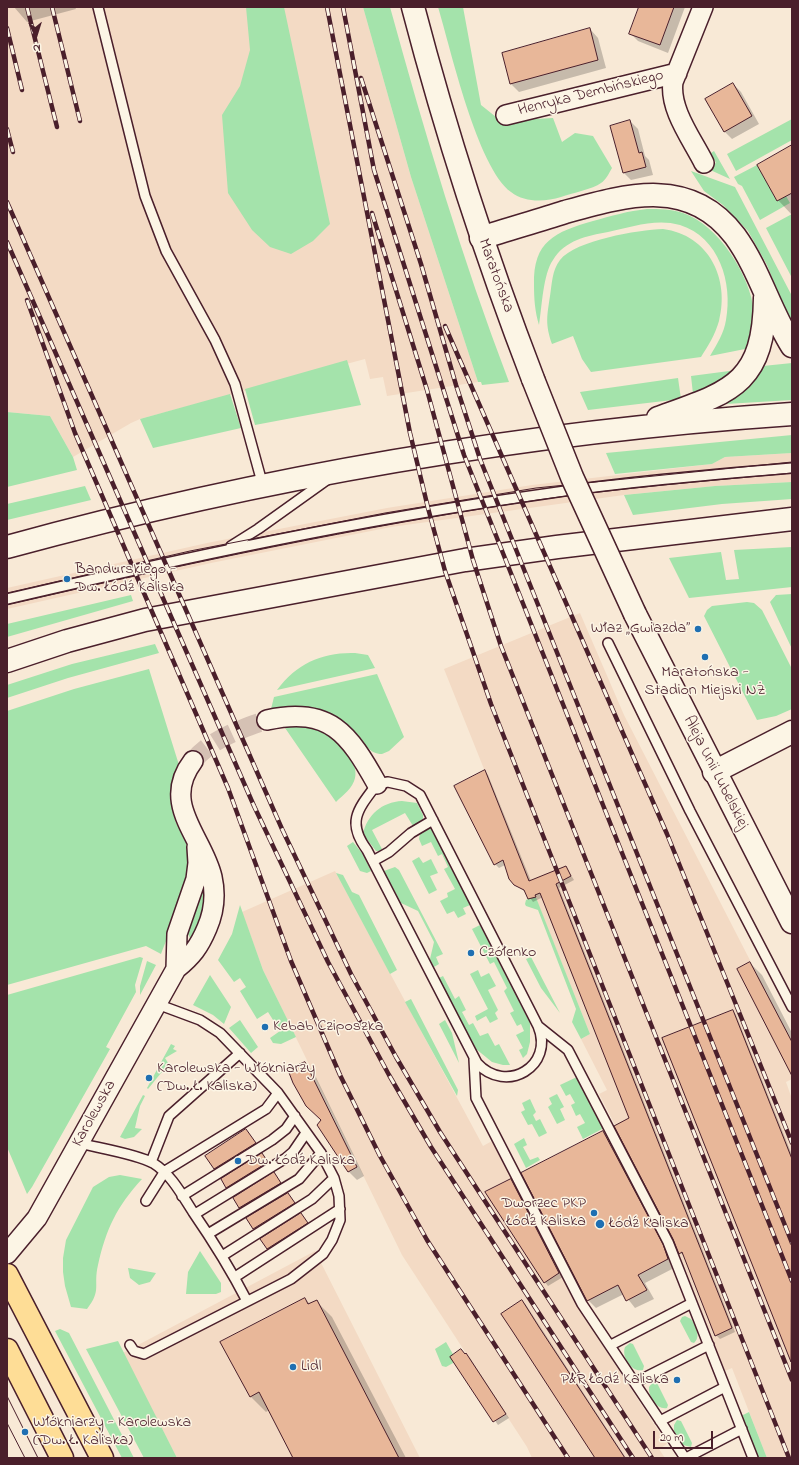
<!DOCTYPE html>
<meta charset="utf-8">
<style>
body{margin:0}
#map{position:relative;width:799px;height:1465px;overflow:hidden;background:#f8e9d6;font-family:"Indie Flower",sans-serif}
canvas{display:block}
.frame{position:absolute;inset:0;border:8px solid #4a1f2b;pointer-events:none}
.north{position:absolute;left:16px;top:16px;width:40px;height:40px;-webkit-text-stroke:3px #fcf5e5;paint-order:stroke;rotate:176deg;font-size:11px;font-weight:700;line-height:16px;text-align:center;color:#4a1f2b}
.north::after{content:'';display:block;margin:auto;width:14px;height:18px;background:#4a1f2b;clip-path:polygon(50% 0,100% 100%,50% 72%,0 100%)}
.scale{position:absolute;left:653px;top:1431px;width:60px;height:18px;box-sizing:border-box;border:2px solid #4a1f2b;border-top:0;padding-left:5px;font-size:12px;line-height:14px;white-space:nowrap;color:#4a1f2b;-webkit-text-stroke:3px #fcf5e5;paint-order:stroke}
</style>
<div id="map">
<canvas width="799" height="1465"></canvas>
<div class="frame"></div>
<div class="north">N</div>
<div class="scale">20 m</div>
</div>
<script>
const context = document.querySelector('canvas').getContext('2d');
context.lineJoin = 'round';
function fillPath(path, color) {
  context.fillStyle = color;
  context.fill(path, 'evenodd');
}
function strokePath(path, color, width, dash) {
  context.strokeStyle = color;
  context.lineWidth = width;
  context.lineCap = dash ? 'butt' : 'round';
  context.setLineDash(dash || []);
  context.stroke(path);
}
function write(font, color, halo, rows, align = 'center') {
  context.font = font + ' "Indie Flower",sans-serif';
  context.lineWidth = 3;
  context.setLineDash([]);
  context.textBaseline = 'middle';
  context.strokeStyle = halo;
  context.fillStyle = color;
  for (const [text, x, y, turn = 0] of rows) {
    context.save();
    context.translate(x, y);
    context.rotate((+turn || 0) * Math.PI / 180);
    context.textAlign = isNaN(turn) ? turn : align;
    if (halo) context.strokeText(text, 0, 0);
    context.fillText(text, 0, 0);
    context.restore();
  }
}
fillPath(new Path2D(`
 M7,7H363L411,177L478,382L387,396L383,377L370,379L365,359L140,419L131,423L73,457L50,416L7,412Z
 M792,453V482L715,486L624,495L391,527L211,563L7,609V588L207,543L387,508L532,485L712,464L725,457Z
 M580,613L624,715L792,1042V1079L786,1082L792,1099V1458H767L732,1368L725,1371L672,1235L599,1094L607,1090L581,1039L590,1034L444,669Z
 M335,871L483,1146L492,1141L584,1317L667,1444L659,1449L665,1458H532L527,1447L402,1255L263,970L242,912Z
 M315,1251L420,1458H177L123,1353Z`), '#f3dac4');
fillPath(new Path2D(`
 M246,7H284L330,224L313,241L291,254L270,247L252,230L228,193L222,115L240,86L250,50Z
 M363,7H390C425,134 462,259 509,382L482,385L481,382H478L411,177Z
 M438,7H463L481,105L501,121L553,118L562,142L575,133L593,136L612,168C609,173 606,180 601,183C593,189 572,193 561,197C545,202 525,203 511,192C477,167 451,50 438,7Z
 M792,119V140L736,171L727,154Z
 M714,151L730,179L706,168L716,163L711,153Z
 M757,165L777,201L786,196L790,203L760,220L742,186L738,184L734,177Z
 M691,171L735,187L792,296V327L767,265L748,231L723,205L704,191Z
 M647,209C659,209 672,209 683,213C719,225 750,276 754,311C755,323 752,337 750,348L710,356C717,344 724,333 726,320C733,283 719,237 680,225C656,218 631,227 608,232C587,236 565,240 553,260C543,274 542,307 539,325C535,312 534,299 534,285C533,241 555,232 593,221C611,216 628,211 647,209Z
 M792,214V278L766,228Z
 M663,229C709,235 730,279 719,321C715,335 708,346 701,357L591,372L582,359L573,336L552,344C545,324 547,316 550,296C552,284 552,270 560,260C576,240 638,230 663,229Z
 M347,360L361,405L255,425L245,389Z
 M792,363V400L726,404L747,389L763,366Z
 M737,370L726,379L693,394L691,376Z
 M678,378L681,399L588,410L580,392Z
 M230,394L241,428L153,448L140,419Z
 M7,412L50,416L73,457L77,470L7,487Z
 M792,435V453L725,457L712,464L615,474L606,453Z
 M792,482V499L722,504L633,515L624,495L715,486Z
 M85,486L91,500L7,520V504Z
 M792,547V587L689,598L669,558L721,552L726,580L739,579L734,550Z
 M792,594V649L770,602L776,595Z
 M131,595L133,601L7,637V624Z
 M747,602L754,603L762,610L792,669V709L776,716L757,720L704,616L707,610L712,606Z
 M155,644L159,653L68,678L7,698V685L72,664Z
 M355,653L368,655L375,668L277,690C297,663 323,652 355,653Z
 M149,669L179,765C173,784 169,806 177,825C181,833 188,843 190,852C195,880 171,927 161,954L146,946L7,985V711L74,689Z
 M377,674L404,737L389,751L382,754C369,754 366,744 359,736C336,710 304,702 271,709L274,697Z
 M283,725C313,724 331,731 349,756C353,762 357,770 355,778C353,788 343,795 336,802Z
 M402,801L417,803L423,815V819L413,826L405,813L372,830L382,849L380,851H376L363,834C367,815 382,802 402,801Z
 M430,827L470,905L463,908L466,914L458,918L454,911L447,914L440,901L448,897L447,893L455,889L444,869L448,867L442,854L438,856L431,842L422,846L419,839L420,833Z
 M353,842L362,853L371,871L367,873L360,871L347,846Z
 M419,857L423,863L431,859L438,873L430,876L437,890L429,894L412,861Z
 M395,867L399,870L443,954L436,957L439,964L434,967L430,959L434,942L418,911L401,903L384,871Z
 M336,873L343,875L352,892L359,895L397,970L390,974Z
 M204,882C207,904 200,921 191,940L187,932Z
 M535,895L590,1034L581,1039L572,1022L576,1009L538,910L526,906L525,904L526,900Z
 M240,905L263,970L296,1037L281,1044L273,1043L270,1038L280,1031L268,1012L257,1019L240,991L246,987L240,978L234,982L218,960L232,934Z
 M480,925L530,1023V1042L527,1054L523,1058L519,1050L523,1048L516,1035L524,1031L521,1024L517,1026L510,1013L514,1011L504,991L507,988L494,962L490,964L472,929Z
 M140,957L143,958L135,985L136,992L106,1047L110,1049L32,1187L27,1194L7,1147V995Z
 M531,957L560,1013L541,988L526,959Z
 M147,961L156,965L140,995V986Z
 M478,970L481,977L489,973L496,986L488,990L498,1010L495,1013L498,1019L490,1023L486,1016L477,1021L475,1016L488,1009L470,974Z
 M210,975L231,1007L224,1024L213,1015L193,1005Z
 M443,976L455,999L459,996L466,1010L462,1012L469,1025L473,1023L480,1036L488,1033L495,1046L499,1044L510,1065H503L492,1062L476,1049L439,978Z
 M411,999L458,1090L457,1096L405,1002Z
 M240,1020L258,1047L251,1053L229,1028Z
 M445,1020L452,1033L459,1063L439,1024Z
 M171,1044L175,1046L173,1049L177,1051L165,1058L170,1066L161,1073L148,1089L147,1088Z
 M577,1077L604,1128L583,1139L577,1127L585,1123L580,1114L576,1116L571,1105L575,1103L570,1094L566,1096L560,1085Z
 M557,1094L564,1107L560,1109L565,1120L557,1124L548,1107L552,1104L549,1098Z
 M143,1095L145,1096L140,1106L135,1128L142,1129L134,1137L125,1139L120,1137Z
 M530,1099L536,1112L533,1115L536,1121L540,1119L547,1133L539,1137L532,1124L528,1125L521,1112L525,1110L522,1103Z
 M524,1138L527,1145L523,1147L530,1160L538,1157L540,1160L526,1168L514,1144Z
 M120,1175L142,1179C117,1206 106,1229 98,1265C93,1286 102,1290 87,1309L71,1307L65,1286L63,1272V1258L66,1240L93,1187L109,1177Z
 M200,1251L221,1283V1292L216,1294H186L188,1272Z
 M128,1268L156,1273L150,1282L139,1285L130,1278Z
 M685,1316L691,1319C696,1326 701,1337 694,1343L691,1342L680,1321L682,1317Z
 M60,1329L69,1333L134,1458H122L55,1331Z
 M118,1341L177,1458H144L86,1349Z
 M446,1342L454,1356L453,1363L446,1367L442,1366L435,1349Z
 M630,1343L633,1344L644,1366L643,1370C632,1373 621,1357 625,1347Z
 M653,1382L657,1383L668,1405L667,1408C657,1410 648,1397 649,1387Z
 M749,1412L767,1458H758L741,1416Z
 M677,1420L681,1421L692,1443L691,1447L683,1445L674,1431V1425Z`), '#a4e3ab');
fillPath(new Path2D(`
 M14,7H75L76,9L27,22Z
 M640,7H685L668,53L638,41L630,33Z
 M590,29L598,38L606,68L519,92L511,84L503,53Z
 M733,84L741,92L759,124L732,139L724,131Z
 M630,121L638,129L645,156L649,160L653,175L631,180L624,173Z
 M792,146V215L778,200Z
 M484,771L488,775L531,881L566,867L574,880L559,888L735,1332L720,1339L716,1335L685,1256L680,1253L630,1119L543,897L533,902L526,892L515,885L505,865L499,868L495,864Z
 M750,963L762,975L792,1033V1074Z
 M733,1011L736,1015L792,1155V1361L663,1039Z
 M305,1063L313,1071L364,1176L357,1180L349,1172L318,1125L322,1120Z
 M246,1131L258,1147L218,1172L215,1168Z
 M603,1132L611,1140L676,1267L645,1283L654,1299L635,1308L624,1294L596,1308L588,1300Z
 M262,1155L271,1166L231,1191L227,1187Z
 M274,1173L284,1187L244,1211L234,1198Z
 M510,1180L514,1184L563,1277L548,1286L545,1282Z
 M288,1194L298,1207L258,1232L247,1218Z
 M301,1214L311,1227L271,1253L261,1239Z
 M305,1299L310,1304L316,1301L332,1317L406,1458H294L269,1410L266,1412L250,1396Z
 M522,1301L526,1305L626,1458H596Z
 M465,1355L470,1358L509,1418L498,1425L451,1357Z`), '#0003');
const building = new Path2D(`
 M639,7H674L660,45L629,34Z
 M590,28L598,60L510,84L502,53Z
 M733,83L752,116L724,132L705,99Z
 M630,120L639,153L642,152L646,167L623,173L610,126Z
 M792,145V193L777,201L757,165Z
 M485,770L529,881L566,866L571,876L556,884L732,1328L715,1336L682,1252L679,1254L673,1239L614,1126L629,1118L540,893L535,895L536,897L528,899L524,890L514,885L509,879L503,860L494,865L454,786Z
 M750,962L792,1042V1076L737,969Z
 M733,1010L792,1159L791,1362L662,1038Z
 M305,1062L357,1167L348,1172L317,1125L321,1120L306,1106L293,1083L288,1070Z
 M246,1129L256,1143L214,1169L205,1156Z
 M603,1131L663,1244L668,1259L638,1275L647,1290L626,1301L618,1285L587,1301L521,1173Z
 M262,1153L268,1162L226,1188L221,1179Z
 M274,1172L281,1183L239,1208L233,1198Z
 M511,1179L559,1273L544,1283L485,1192Z
 M288,1193L295,1203L253,1229L246,1218Z
 M301,1213L308,1223L267,1249L260,1239Z
 M305,1298L308,1304L317,1300L399,1458H293L259,1392L250,1397L220,1342Z
 M522,1300L539,1327L625,1458H595L513,1332L501,1314Z
 M461,1349L465,1354L466,1353L506,1414L493,1422L450,1357Z`);
fillPath(building, '#e8b799');
strokePath(building, '#4a1f2b', 1);
strokePath(new Path2D(`
 M193,761C211,739 241,729 267,720`), '#d5c1b4', 19, [19, 10]);
const service = new Path2D(`
 M98,7L145,196L166,251L215,340L235,384L263,486
 M231,546L258,529L328,479
 M7,599C183,558 359,520 537,495C622,482 707,475 792,468
 M608,643L690,811L792,1007
 M388,782L406,786L420,795L538,1026C555,1066 506,1095 477,1063L367,850C346,822 358,809 377,784Z
 M373,861L389,852L411,833L433,820
 M538,1026L568,1050L668,1242L753,1458
 M474,1059L476,1098L582,1304L685,1458
 M79,1143C99,1148 137,1154 153,1163C171,1174 182,1195 193,1212C213,1241 231,1270 247,1301
 M151,1162L169,1116L240,1053
 M182,1196L272,1140L286,1129L295,1116
 M146,1201L165,1171L266,1109L278,1093
 M195,1214L286,1158L293,1152L306,1133
 M208,1234L299,1179L321,1153
 M222,1256L312,1199L334,1178
 M235,1277L340,1209
 M130,1345L134,1351L144,1354L291,1279L323,1254L332,1240L340,1220L339,1196L334,1178L321,1153L278,1093L220,1033L200,1020L157,1004
 M611,1345L692,1303
 M636,1382L709,1345
 M660,1421L725,1387
 M686,1458L742,1429`);
const minor = new Path2D(`
 M703,7L673,82C669,109 692,139 704,163
 M506,115L677,73
 M267,720C330,706 349,734 377,784
 M176,969L177,934L196,879L198,863L197,847
 M7,1254L37,1218L176,969C192,956 199,947 207,928C214,912 216,895 212,877C203,837 160,804 193,761`);
const tertiary = new Path2D(`
 M413,7C446,133 486,257 533,379
 M635,614L792,922`);
const secondary = new Path2D(`
 M481,238C509,229 537,221 565,212C626,195 690,176 735,236C759,269 770,311 792,346
 M658,418C730,392 764,385 765,298
 M7,547C262,477 528,432 792,414
 M7,661L67,641L145,620L465,560L557,547L792,519
 M714,772L792,732`);
const primary = new Path2D(`
 M7,1275L102,1458
 M7,1350L62,1458`);
strokePath(service, '#4a1f2b', 12);
strokePath(minor, '#4a1f2b', 22);
strokePath(tertiary, '#4a1f2b', 25);
strokePath(secondary, '#4a1f2b', 25);
strokePath(primary, '#4a1f2b', 25);
strokePath(service, '#fcf5e5', 9);
strokePath(minor, '#fcf5e5', 19);
strokePath(tertiary, '#fcf5e5', 22);
strokePath(secondary, '#fcf5e5', 22);
strokePath(primary, '#fedd96', 22);
strokePath(new Path2D(`
 M7,593L190,551L385,513L536,488L792,462
 M7,605C183,564 359,527 537,500C621,488 707,481 792,473
 M7,1396L38,1458
 M7,1423L25,1458`), '#4a1f2b', 1);
const rail = new Path2D(`
 M27,7L57,127
 M52,7L80,121
 M327,7L410,433L428,508L445,571L491,704L789,1458
 M343,7L374,170L464,455L792,1281
 M7,28L22,90
 M361,78L421,264L456,385L480,459L792,1243
 M7,129L13,152
 M7,202L282,829L351,974L396,1057L440,1132L652,1458
 M372,213L427,390L473,560L501,646L792,1380
 M7,242L254,806L328,962L389,1075L431,1147L633,1458
 M27,300L75,433L228,788L291,961L340,1075L380,1156L427,1240L568,1458
 M445,326L667,834L792,1143`);
strokePath(rail, '#4a1f2b', 4.5);
strokePath(rail, '#fcf5e5', 3, [9]);
const tertiaryBridge = new Path2D(`
 M533,379L572,477L635,614`);
strokePath(tertiaryBridge, '#4a1f2b', 25, []);
strokePath(tertiaryBridge, '#fcf5e5', 22);
for (const [x, y, r, color] of [
 [67,579,4,"#1f6fb2"],
 [698,629,4,"#1f6fb2"],
 [705,657,4,"#1f6fb2"],
 [471,953,4,"#1f6fb2"],
 [265,1027,4,"#1f6fb2"],
 [149,1078,4,"#1f6fb2"],
 [238,1161,4,"#1f6fb2"],
 [594,1213,4,"#1f6fb2"],
 [600,1224,5,"#1f6fb2"],
 [293,1367,4,"#1f6fb2"],
 [677,1380,4,"#1f6fb2"],
 [25,1432,4,"#1f6fb2"]
]) {
  const dot = new Path2D();
  dot.arc(x, y, r, 0, 2 * Math.PI);
  context.fillStyle = color;
  context.fill(dot);
  strokePath(dot, '#fcf5e5', 1.5);
}
write('16px', '#4a1f2b', '#fcf5e5', [
 ["Henryka Dembińskiego",591,94,-14],
 ["Maratońska",495,276,70],
 ["Aleja Unii Lubelskiej",715,773,63],
 ["Karolewska",95,1114,-61]
]);
write('16px', '#4a1f2b', '#fcf5e5', [
 ["Bandurskiego -",75,570],
 ["Dw. Łódź Kaliska",75,588],
 ["Właz „Gwiazda”",690,629,"right"],
 ["Maratońska -",705,673,"center"],
 ["Stadion Miejski NŻ",705,691,"center"],
 ["Czółenko",479,953],
 ["Kebab Cziposzka",273,1027],
 ["Karolewska - Włókniarzy",157,1069],
 ["(Dw. Ł. Kaliska)",157,1087],
 ["Dw. Łódź Kaliska",246,1161],
 ["Dworzec PKP",586,1204,"right"],
 ["Łódź Kaliska",586,1222,"right"],
 ["Łódź Kaliska",609,1224],
 ["Lidl",301,1367],
 ["P&R Łódź Kaliska",669,1380,"right"],
 ["Włókniarzy - Karolewska",33,1423],
 ["(Dw. Ł. Kaliska)",33,1441]
], 'left');
</script>
